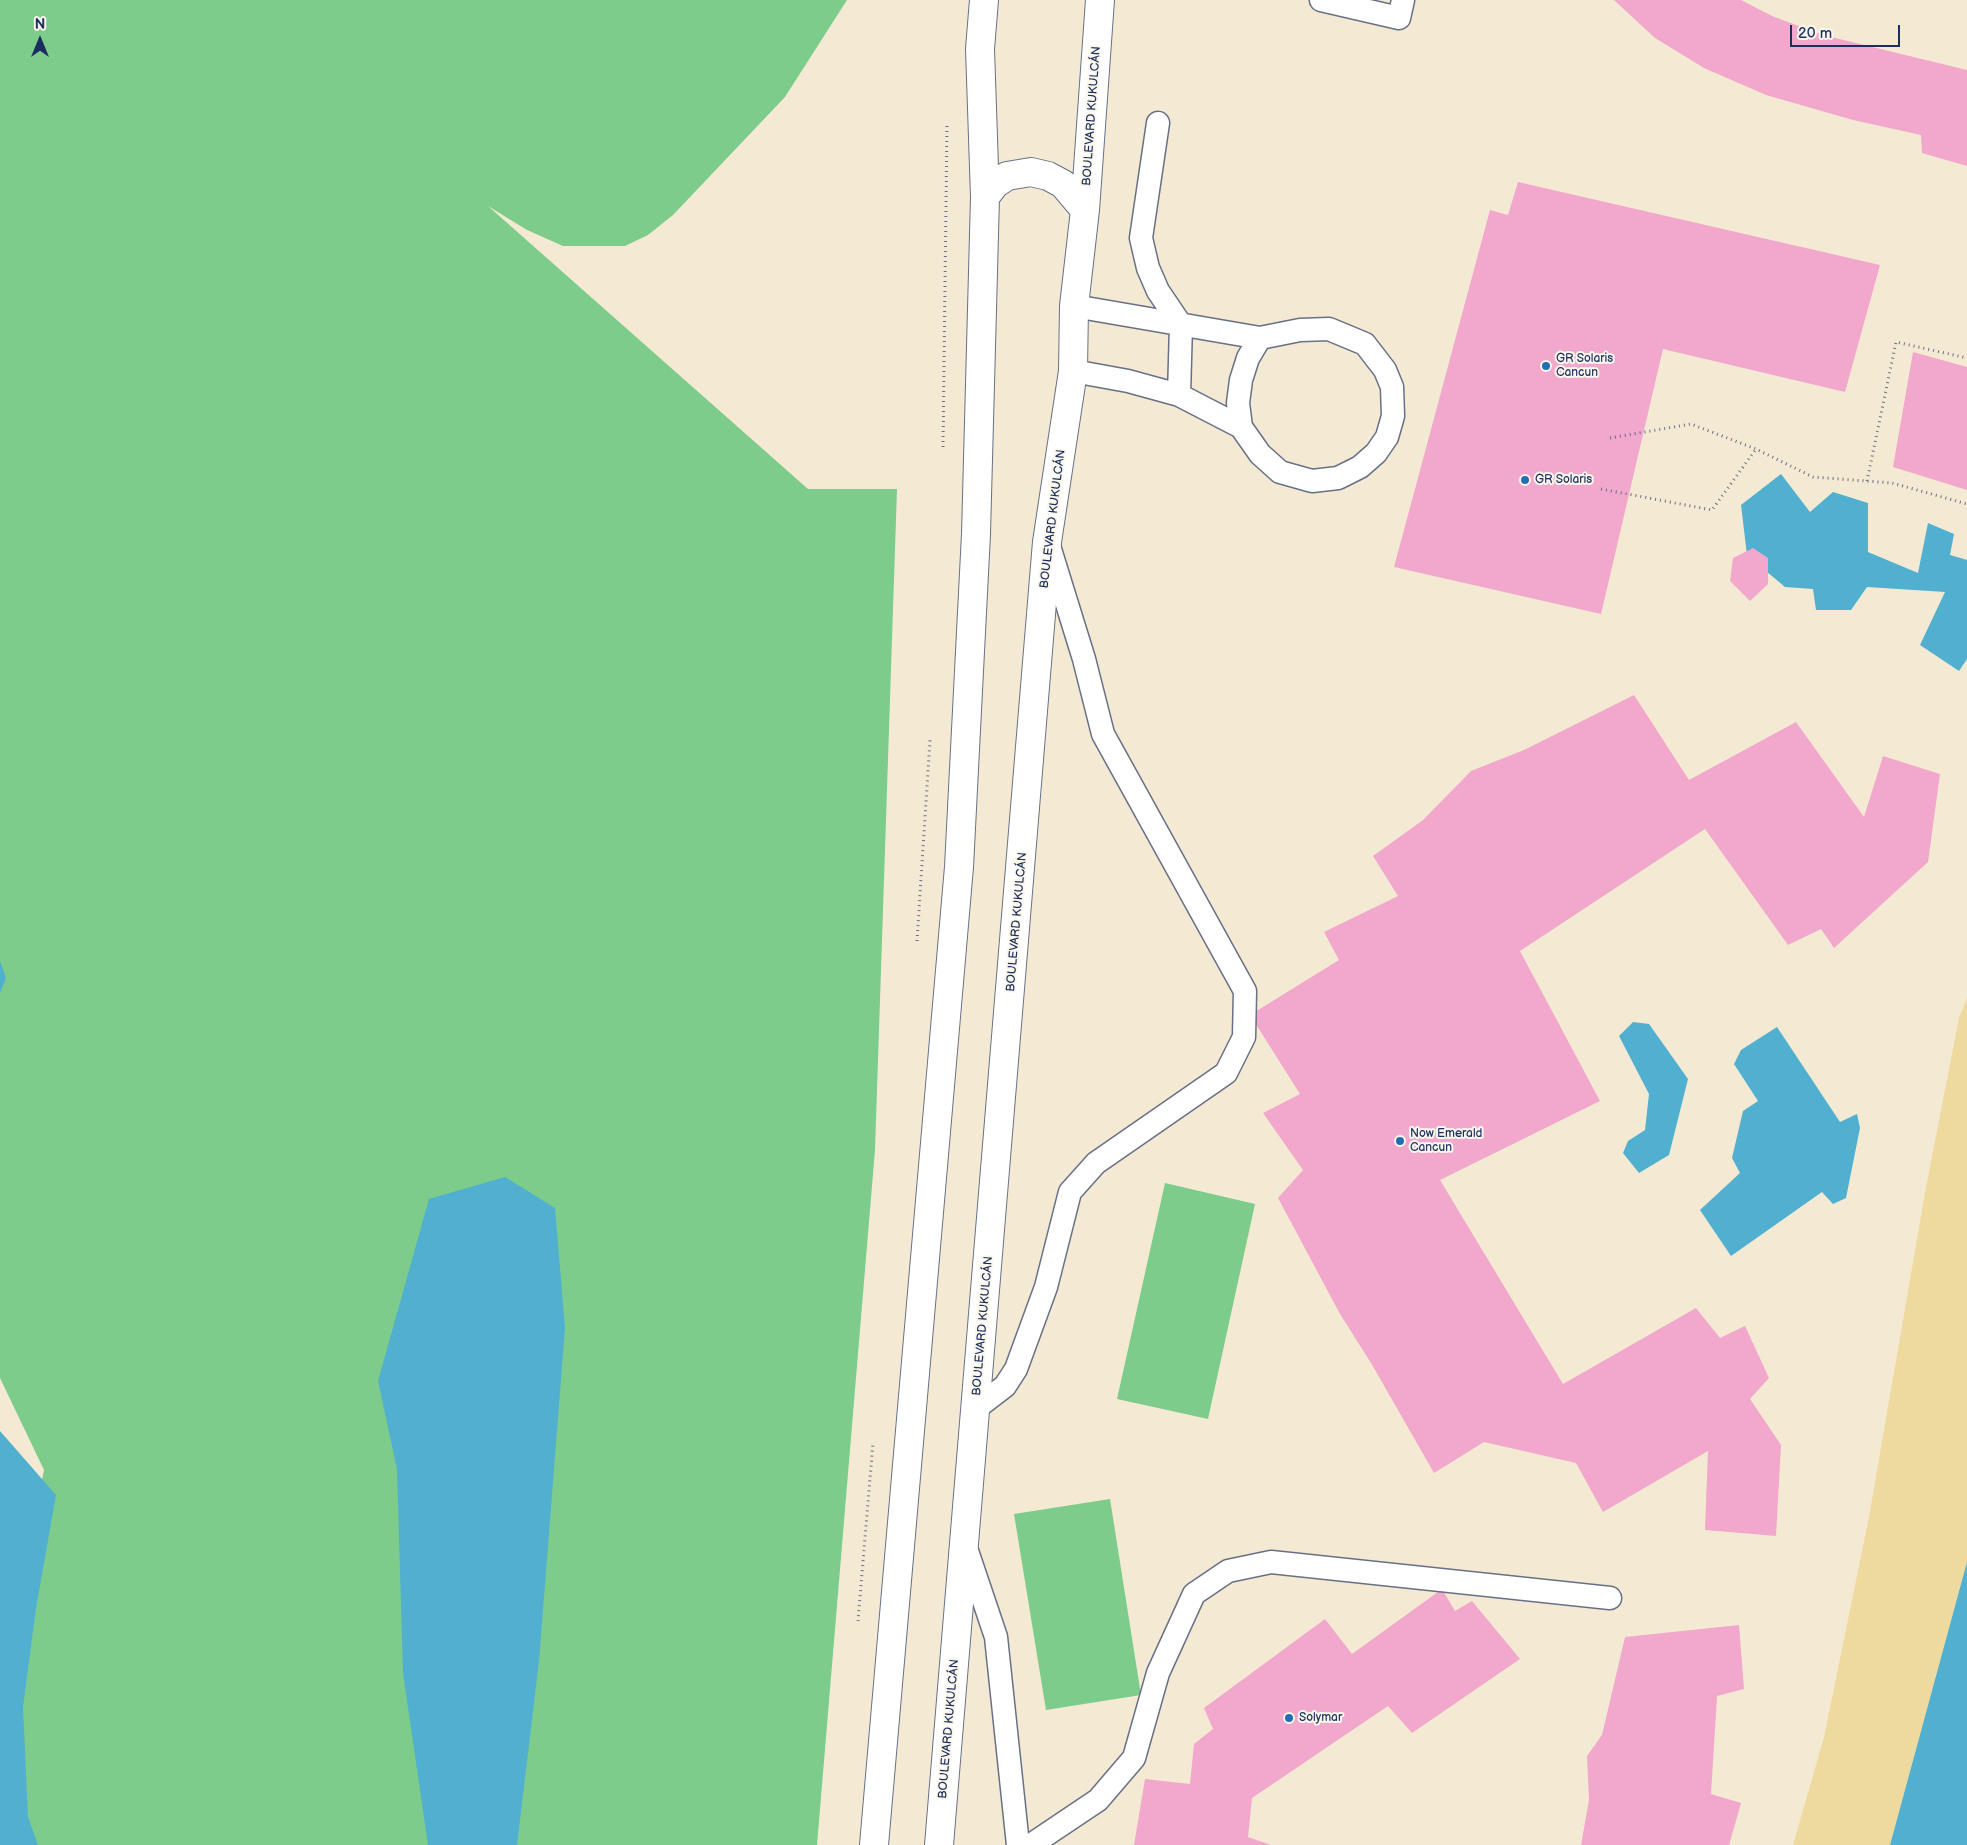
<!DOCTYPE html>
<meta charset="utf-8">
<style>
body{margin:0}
#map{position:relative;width:1967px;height:1845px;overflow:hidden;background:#f4ead3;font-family:"Balsamiq Sans",sans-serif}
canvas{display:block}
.north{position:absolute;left:15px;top:15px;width:50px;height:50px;-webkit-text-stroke:4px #fbf7ec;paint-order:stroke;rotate:0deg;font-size:14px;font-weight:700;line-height:20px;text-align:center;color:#1b2f5e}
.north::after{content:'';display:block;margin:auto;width:18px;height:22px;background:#1b2f5e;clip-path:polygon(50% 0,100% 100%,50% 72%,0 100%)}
.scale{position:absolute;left:1790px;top:25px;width:110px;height:22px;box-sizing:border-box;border:2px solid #1b2f5e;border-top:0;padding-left:6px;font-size:15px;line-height:18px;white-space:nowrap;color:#1b2f5e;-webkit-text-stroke:4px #fbf7ec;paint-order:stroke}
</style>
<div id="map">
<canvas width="1967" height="1845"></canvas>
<div class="north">N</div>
<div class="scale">20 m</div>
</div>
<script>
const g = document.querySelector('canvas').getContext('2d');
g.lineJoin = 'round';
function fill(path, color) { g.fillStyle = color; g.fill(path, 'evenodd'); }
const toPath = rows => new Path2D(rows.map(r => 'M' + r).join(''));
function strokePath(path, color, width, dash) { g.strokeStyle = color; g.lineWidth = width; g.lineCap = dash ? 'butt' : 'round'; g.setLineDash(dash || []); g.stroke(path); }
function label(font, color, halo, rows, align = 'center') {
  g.font = font + ' "Balsamiq Sans",sans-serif'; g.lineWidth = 4; g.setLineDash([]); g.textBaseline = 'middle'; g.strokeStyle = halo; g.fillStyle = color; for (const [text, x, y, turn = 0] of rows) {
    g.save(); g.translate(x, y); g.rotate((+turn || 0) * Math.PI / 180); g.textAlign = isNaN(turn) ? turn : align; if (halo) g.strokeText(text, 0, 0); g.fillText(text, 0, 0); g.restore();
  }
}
fill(toPath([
 [0,0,847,0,785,97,673,215,648,235,625,246,563,246,527,230,488,206,808,489,897,489,875,1150,817,1845,0,1845,0,1687,44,1470,0,1378],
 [1165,1183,1255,1204,1208,1419,1117,1399],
 [1110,1499,1141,1695,1046,1710,1014,1514]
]), '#7dcc8b');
fill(toPath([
 [1967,998,1967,1562,1890,1845,1793,1845,1824,1737,1869,1517,1926,1187,1959,1018]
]), '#eeda9e');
fill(toPath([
 [1781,474,1810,512,1833,492,1868,503,1868,552,1918,573,1928,523,1954,534,1950,555,1967,560,1967,659,1959,671,1920,645,1945,592,1867,587,1851,610,1816,610,1813,589,1785,587,1747,555,1741,505],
 [0,961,6,978,0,993],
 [1633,1022,1649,1024,1688,1079,1669,1155,1639,1173,1623,1153,1628,1141,1645,1130,1649,1094,1619,1036],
 [1777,1027,1840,1122,1857,1114,1860,1128,1846,1198,1833,1204,1822,1192,1731,1256,1700,1210,1740,1173,1732,1158,1743,1111,1758,1101,1734,1064,1741,1050],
 [505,1177,555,1208,565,1328,539,1661,517,1845,428,1845,403,1673,397,1469,378,1381,429,1199],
 [0,1431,56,1495,36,1608,23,1707,28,1817,38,1845,0,1845],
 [1967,1562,1967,1845,1890,1845]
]), '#51afcf');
fill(toPath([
 [1614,0,1741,0,1772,16,1823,35,1967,70,1967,166,1922,153,1921,135,1853,120,1766,95,1704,68,1655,38],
 [1518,182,1880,265,1845,392,1663,349,1601,614,1394,567,1490,210,1508,215],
 [1913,352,1967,367,1967,490,1893,467],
 [1753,548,1768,558,1768,584,1750,601,1730,581,1733,558],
 [1634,695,1689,780,1796,722,1864,817,1883,756,1940,774,1928,862,1834,948,1821,929,1788,945,1705,829,1520,951,1600,1101,1440,1180,1563,1384,1696,1308,1720,1338,1745,1326,1769,1378,1750,1399,1781,1445,1776,1536,1705,1530,1708,1451,1603,1512,1576,1463,1484,1442,1434,1473,1371,1363,1340,1314,1278,1198,1303,1170,1263,1113,1300,1094,1250,1015,1339,960,1324,932,1398,896,1373,856,1423,820,1471,771,1524,750],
 [1442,1589,1455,1611,1472,1601,1520,1659,1412,1733,1388,1706,1252,1798,1248,1837,1271,1845,1134,1845,1145,1779,1190,1784,1194,1744,1213,1729,1204,1708,1325,1619,1352,1654],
 [1739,1625,1744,1689,1717,1696,1711,1794,1741,1803,1729,1845,1581,1845,1589,1800,1587,1756,1602,1735,1625,1637]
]), '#f2a7cc');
const lane = toPath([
 [1321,0,1399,18,1403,0],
 [1158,123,1141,238,1148,268,1158,291,1181,325,1179,395],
 [1073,371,1128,381,1179,395,1241,427,1260,454,1280,472,1312,481,1338,478,1360,467,1376,453,1387,437,1393,416,1392,387,1385,370,1365,344,1329,329,1300,330,1260,338,1074,306],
 [1241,427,1238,403,1241,380,1248,358,1260,338],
 [975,1409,1005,1386,1016,1369,1046,1287,1070,1192,1096,1163,1226,1073,1244,1037,1245,991,1103,734,1084,659,1049,546],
 [965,1545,996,1637,1018,1845],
 [1031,1845,1098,1800,1134,1758,1158,1673,1194,1594,1228,1571,1271,1562,1610,1598]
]);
const primary = toPath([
 [985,197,995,184,1007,176,1031,172,1048,176,1063,184,1085,210],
 [874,1845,959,867,976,534,985,197,980,49,984,0],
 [939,1845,1047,542,1073,371,1074,306,1085,210,1100,0]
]);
strokePath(lane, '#677087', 25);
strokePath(primary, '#677087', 30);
strokePath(toPath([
 [1610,438,1691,424,1756,449,1813,477,1892,483,1967,504],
 [943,447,947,123],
 [1867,481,1896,342,1967,358],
 [1601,489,1712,510,1756,449],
 [917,941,930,740],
 [858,1621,873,1443]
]), '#677087', 3, [1, 4]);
strokePath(lane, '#fff', 22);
strokePath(primary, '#fff', 28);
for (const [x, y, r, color] of [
 [1546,366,5,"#1f6fb2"],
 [1525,480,5,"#1f6fb2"],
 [1400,1141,5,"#1f6fb2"],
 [1289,1718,5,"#1f6fb2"]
]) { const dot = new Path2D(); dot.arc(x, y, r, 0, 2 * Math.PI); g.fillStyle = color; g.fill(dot); strokePath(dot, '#fbf7ec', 2); }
label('12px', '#1b2f5e', '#fbf7ec', [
 ["BOULEVARD KUKULCÁN",1092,116,-86],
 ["BOULEVARD KUKULCÁN",1053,519,-83],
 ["BOULEVARD KUKULCÁN",1017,922,-85],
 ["BOULEVARD KUKULCÁN",983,1326,-85],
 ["BOULEVARD KUKULCÁN",949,1729,-85]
]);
label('12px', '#1b2f5e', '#fbf7ec', [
 ["GR Solaris",1556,359],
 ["Cancun",1556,373],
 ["GR Solaris",1535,480],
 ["Now Emerald",1410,1134],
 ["Cancun",1410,1148],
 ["Solymar",1299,1718]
], 'left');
</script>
